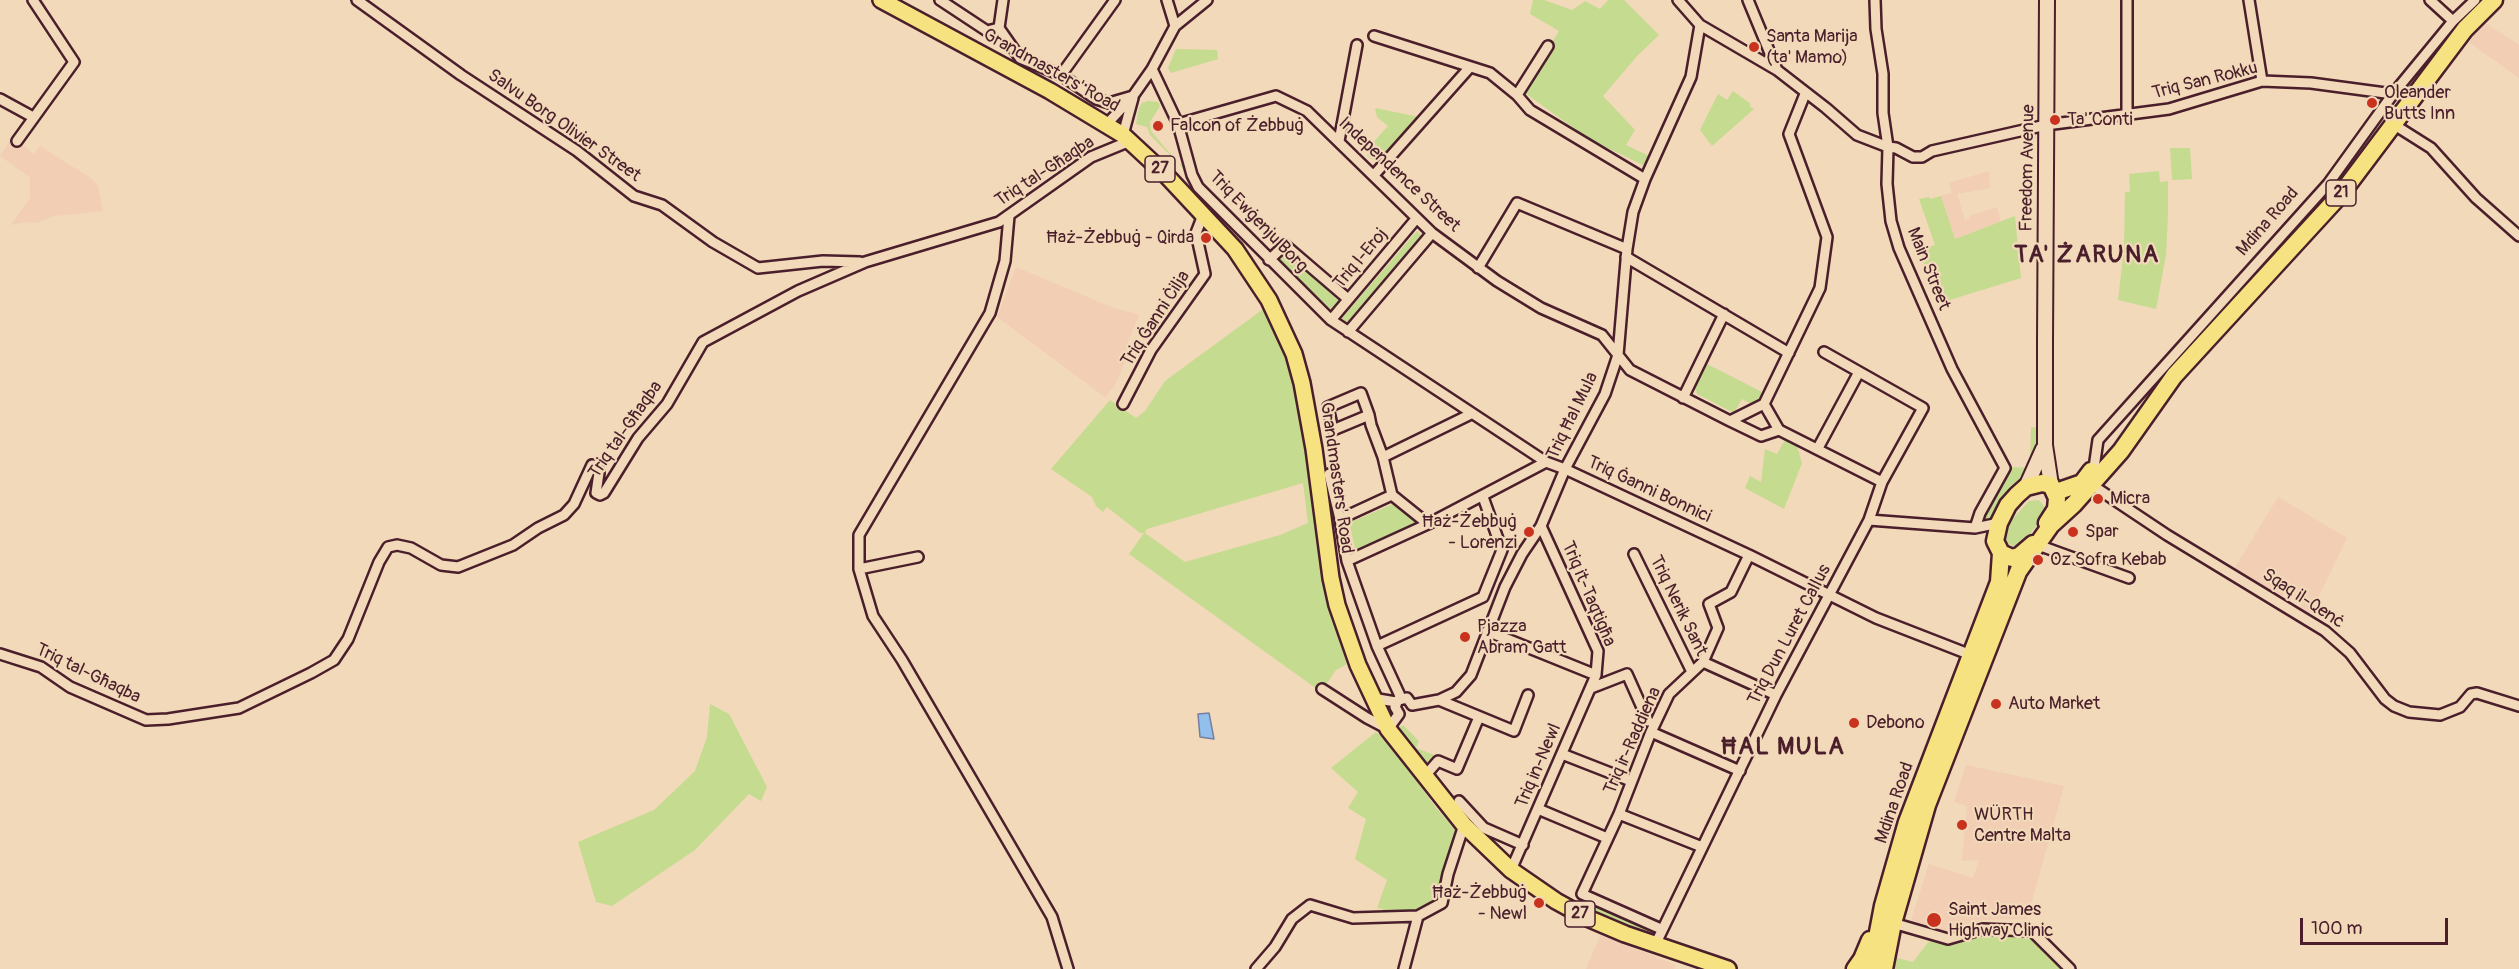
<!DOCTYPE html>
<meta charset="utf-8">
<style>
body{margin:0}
#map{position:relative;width:2519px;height:969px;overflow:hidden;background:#f1d9b9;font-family:Pangolin,sans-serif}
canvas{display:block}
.scale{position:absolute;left:2300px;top:918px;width:148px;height:27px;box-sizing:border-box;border:3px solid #4a1f2b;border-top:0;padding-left:8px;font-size:18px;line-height:21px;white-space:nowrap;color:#4a1f2b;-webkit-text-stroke:4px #f1d9b9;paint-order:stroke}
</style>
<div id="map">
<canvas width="2519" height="969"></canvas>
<div class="scale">100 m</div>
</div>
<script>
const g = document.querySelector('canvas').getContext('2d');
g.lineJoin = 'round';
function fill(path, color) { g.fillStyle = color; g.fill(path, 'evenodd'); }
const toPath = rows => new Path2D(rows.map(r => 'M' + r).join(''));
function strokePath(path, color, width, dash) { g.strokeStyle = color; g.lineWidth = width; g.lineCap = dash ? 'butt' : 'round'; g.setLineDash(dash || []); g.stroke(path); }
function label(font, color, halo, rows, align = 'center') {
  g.font = font + ' Pangolin,sans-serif'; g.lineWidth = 4.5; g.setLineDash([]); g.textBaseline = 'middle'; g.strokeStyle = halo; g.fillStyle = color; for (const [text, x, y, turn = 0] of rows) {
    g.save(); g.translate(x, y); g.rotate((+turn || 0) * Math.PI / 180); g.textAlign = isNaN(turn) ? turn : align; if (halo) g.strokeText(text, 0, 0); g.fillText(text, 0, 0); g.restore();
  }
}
fill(toPath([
 [2485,23,2519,45,2519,78,2469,42],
 [10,140,16,143,19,142,34,155,40,146,92,179,98,186,103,211,54,216,36,223,24,222,11,225,30,198,30,177,0,156],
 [1989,171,1990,188,1957,194,1965,220,1970,219,1969,216,1997,207,2001,221,1955,239,1941,196,1952,193,1949,183],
 [1016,267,1111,307,1139,315,1126,346,1125,362,1115,385,1105,397,997,317],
 [2278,497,2347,538,2309,616,2300,610,2302,602,2287,592,2280,597,2234,569],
 [1966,765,2064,786,2027,919,1982,920,1945,931,1911,920,1929,864,1973,878,1979,860,1962,861,1967,806,1954,802],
 [1601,934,1675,965,1674,969,1586,969]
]), '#f1ceb4');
fill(toPath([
 [1533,0,1544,0,1572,10,1585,1,1600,9,1608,0,1624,0,1659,35,1638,55,1603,96,1635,130,1626,145,1651,157,1645,166,1589,139,1522,91,1559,31,1530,14],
 [1176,49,1217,50,1218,59,1171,73,1168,68],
 [1733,91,1751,104,1749,106,1754,109,1712,146,1700,130,1718,94,1727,100],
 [1148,101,1158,102,1160,106,1150,122,1151,131,1178,163,1184,166,1184,169,1150,135,1147,127,1136,124,1139,108,1142,103],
 [1375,108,1419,117,1379,160,1371,159,1367,155,1372,149,1370,146,1388,126,1377,117],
 [2170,148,2190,148,2192,179,2172,180],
 [2159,171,2160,182,2168,181,2168,214,2166,255,2156,309,2118,300,2124,249,2125,192,2130,192,2129,174],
 [1941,196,1955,239,2015,216,2021,278,1940,303,1918,249,1935,245,1919,199,1929,197,1930,199],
 [1417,231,1422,236,1348,323,1342,318],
 [1288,250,1343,300,1333,311,1278,261],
 [1266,307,1278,333,1292,374,1304,426,1315,522,1329,610,1347,664,1336,670,1321,692,1129,554,1144,533,1140,533,1107,507,1103,512,1096,506,1092,497,1051,469,1110,400,1136,418,1145,411,1165,381],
 [1303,483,1308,523,1280,535,1185,562,1145,533,1147,529],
 [1707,364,1764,393,1760,402,1753,405,1742,399,1734,413,1697,394,1695,388],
 [2031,427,2039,428,2035,469,2004,500,1991,520,1986,522,1983,520,1984,514,2011,467,2030,468],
 [1786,438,1796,443,1802,463,1784,509,1745,488,1750,476,1761,482,1765,449,1777,454],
 [2039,500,2044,506,2043,517,2024,542,2013,546,2008,543,2004,537,2006,526,2029,501],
 [1395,503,1417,523,1356,551,1349,523],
 [710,704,729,714,767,787,761,801,749,794,695,850,612,906,596,902,578,842,654,810,695,771,707,737],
 [1403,725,1419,741,1416,748,1437,756,1426,765,1421,764,1399,728],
 [1376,732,1390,745,1437,809,1456,831,1454,853,1441,895,1437,902,1416,912,1382,915,1383,909,1377,908,1387,880,1355,859,1366,819,1348,808,1358,792,1331,768],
 [1584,900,1647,930,1650,930,1652,935,1648,936,1581,907],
 [1993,934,2037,940,2064,969,1891,969,1893,957,1913,962,1930,940,1948,945,1958,944,1968,938]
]), '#c5db90');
const water = toPath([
 [1209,713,1214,739,1200,737,1198,714,1209,713]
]);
fill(water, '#93bfec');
strokePath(water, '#767f9f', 1.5);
const street = toPath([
 [357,0,461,75,577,151,634,196,662,205,713,242,758,268,823,261,860,262],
 [940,0,987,31,999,28],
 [1167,0,1175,26],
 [1678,0,1700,25,1777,70,1826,108,1857,135,1888,147,1896,148,1913,157,1922,157,1932,151,2046,125,2169,109,2262,81,2311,83,2393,94],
 [1748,0,1777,70],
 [1875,0,1876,29,1883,74,1883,113,1888,147,1887,184,1891,221,1899,248,1952,369,2005,468,1980,513,1975,528],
 [2127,0,2127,116],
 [2249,0,2262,81],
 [2430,0,2453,21],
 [999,28,1020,58,1061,75,1096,99,1109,103,1133,96],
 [999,28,1003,0],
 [1374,36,1490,73,1517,95,1530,110,1645,179],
 [1152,69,1178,124,1192,175,1198,187,1331,320,1546,462,1565,469,1749,555,1876,618,1971,655],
 [1061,75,1115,0],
 [1517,95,1548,46],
 [0,99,33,117],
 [1107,124,1133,96,1152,69,1175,26,1207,0],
 [1178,124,1276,96,1307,111,1432,233,1497,281,1541,308,1602,335,1630,370,1730,421,1764,404,1779,430,1882,482],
 [2393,124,2431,148,2476,198,2519,236],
 [1123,135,1133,98],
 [17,141,74,62,33,0],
 [1339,141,1357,45],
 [1374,175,1470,67],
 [1009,216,1005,261,990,313,859,535,859,569,873,616,902,660,1052,917,1068,969],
 [1626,257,1789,353],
 [1269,260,1285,245,1348,299],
 [1478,268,1517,203,1627,249],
 [1331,320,1416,219],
 [1348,332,1432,233],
 [1683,398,1724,314],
 [1123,404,1151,350,1205,274,1196,233,1203,215],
 [1764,404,1820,288,1827,237,1789,134,1805,94],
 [1369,415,1333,430,1328,407,1361,393,1369,415,1371,425,1383,457,1392,495,1428,524],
 [1730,421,1761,436,1779,430],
 [1818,448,1859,372],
 [1383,457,1471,414],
 [2094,468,2098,440,2328,184,2393,94,2453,21,2475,0],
 [1329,474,1340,519,1347,561,1377,646,1401,698],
 [2092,485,2167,535,2325,631,2350,653,2385,699,2394,706,2409,712,2440,715,2460,707,2471,694,2477,693,2519,706],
 [1340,519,1392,495],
 [1869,520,1975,528,1999,523],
 [2038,545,2129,578],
 [1634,554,1692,672],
 [1347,561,1428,524,1546,462],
 [859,569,918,557],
 [1487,631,1596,675],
 [1377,646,1483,597,1502,550,1483,497],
 [0,654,41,667,70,687,146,720,168,719,239,708,311,673,334,660,348,639,379,562,388,547,397,545,411,548,441,565,458,567,513,545,538,528,564,515,574,504,592,465,597,466,599,473,596,493,600,495,604,493,638,438,667,404,703,342,798,291,865,262,999,222,1091,157,1130,141],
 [1703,662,1776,695],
 [1591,688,1627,674,1648,721],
 [1322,689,1367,718,1388,729,1399,714],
 [1372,698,1396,702],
 [1439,700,1514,731,1528,695],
 [1412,705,1439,700,1456,692,1471,675,1505,587,1522,554,1541,526,1565,469,1605,394,1618,355,1627,249,1633,212,1645,179,1691,77,1700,25],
 [1399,714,1395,707,1398,700,1407,698,1412,705],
 [1651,732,1740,771],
 [1562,754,1631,781],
 [1424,777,1438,761,1457,769,1479,717],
 [1459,801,1484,828,1523,845],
 [1538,809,1607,838],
 [1619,814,1702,847],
 [1511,870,1596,675,1598,651,1541,526],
 [1893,923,1948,939,1983,929,2032,931,2070,969],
 [1661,929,1582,894,1619,814,1651,732,1669,694,1703,662,1718,628,1709,604,1731,592,1749,555],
 [1656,943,1776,695,1869,520,1882,482,1923,408,1824,352],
 [1256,969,1275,947,1292,919,1310,905,1353,918,1418,916,1442,903,1448,874,1464,825],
 [1404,969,1418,916]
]);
const secondary = toPath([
 [2047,0,2045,340,2045,445,2051,485],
 [2026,487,2043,449]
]);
const primary = toPath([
 [881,0,1050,91,1123,135,1165,174,1235,249,1269,300,1294,354,1302,383,1314,449,1331,578,1337,605,1358,665,1388,729,1464,825,1511,870,1556,901,1585,917,1625,934,1728,969]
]);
const highway = toPath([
 [2056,492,2082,483,2091,471],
 [2001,553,2012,558,2019,556,2033,544],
 [2018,572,2051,525,2074,504,2121,451,2174,376,2341,194,2465,29,2494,0],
 [1855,969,1862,959,1870,940],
 [1871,969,1883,906,1907,822,1999,582,2001,553,1995,541,1999,523,2008,505,2017,495,2026,487,2042,483,2051,485,2057,498,2056,509,2047,523],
 [1884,969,1893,923,1927,805,2022,562]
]);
strokePath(street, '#4a1f2b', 14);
strokePath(secondary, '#4a1f2b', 18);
strokePath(primary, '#4a1f2b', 20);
strokePath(highway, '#4a1f2b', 21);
strokePath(street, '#f1d9b9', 9);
strokePath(secondary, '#f1d9b9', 14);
strokePath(primary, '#f7e281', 15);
strokePath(highway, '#f7e281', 16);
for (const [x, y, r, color] of [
 [1754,47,6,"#c8321e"],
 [2372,103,6,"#c8321e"],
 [2055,120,6,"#c8321e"],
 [1158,126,6,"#c8321e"],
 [1206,238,6,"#c8321e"],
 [2098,499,6,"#c8321e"],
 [1529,532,6,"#c8321e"],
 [2073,532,6,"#c8321e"],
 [2038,560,6,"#c8321e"],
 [1465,637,6,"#c8321e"],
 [1996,704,6,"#c8321e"],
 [1854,723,6,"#c8321e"],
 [1962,825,6,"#c8321e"],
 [1539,903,6,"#c8321e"],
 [1934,920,8,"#c8321e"]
]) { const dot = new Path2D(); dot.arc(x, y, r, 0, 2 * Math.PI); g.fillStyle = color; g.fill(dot); strokePath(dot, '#f1d9b9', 2); }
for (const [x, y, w] of [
 [1160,169,30],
 [2341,193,30],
 [1580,914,30]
]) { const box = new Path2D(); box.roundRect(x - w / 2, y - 13, w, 26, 4.5); g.fillStyle = '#f1d9b9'; g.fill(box); strokePath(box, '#4a1f2b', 1.5); }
label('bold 16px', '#4a1f2b', null, [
 ["27",1160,169],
 ["21",2341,193],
 ["27",1580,914]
]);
label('18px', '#4a1f2b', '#f1d9b9', [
 ["Santa Marija",1766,37],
 ["(ta' Mamo)",1766,58],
 ["Oleander",2384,93],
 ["Butts Inn",2384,114],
 ["Ta' Conti",2067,120],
 ["Falcon of Żebbuġ",1170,126],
 ["Ħaż-Żebbuġ - Qirda",1194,238,"right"],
 ["Micra",2110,499],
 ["Ħaż-Żebbuġ",1517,522,"right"],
 ["- Lorenzi",1517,543,"right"],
 ["Spar",2085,532],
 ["Oz Sofra Kebab",2050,560],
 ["Pjazza",1477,627],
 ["Abram Gatt",1477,648],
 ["Auto Market",2008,704],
 ["Debono",1866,723],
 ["WÜRTH",1974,815],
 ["Centre Malta",1974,836],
 ["Ħaż-Żebbuġ",1527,893,"right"],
 ["- Newl",1527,914,"right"],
 ["Saint James",1948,910],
 ["Highway Clinic",1948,931]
], 'left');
label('18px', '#4a1f2b', '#f1d9b9', [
 ["Grandmasters' Road",1051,71,29],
 ["Triq San Rokku",2205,81,-14],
 ["Salvu Borg Olivier Street",564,126,35],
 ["Freedom Avenue",2028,168,-89],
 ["Triq tal-Għaqba",1045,172,-33],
 ["Independence Street",1399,175,43],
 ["Triq Ewġenju Borg",1258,222,46],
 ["Mdina Road",2268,222,-49],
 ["Triq l-Eroj",1361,259,-50],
 ["Main Street",1928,269,68],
 ["Triq Ġanni Ċilja",1156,319,-57],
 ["Triq Ħal Mula",1573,416,-64],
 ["Triq tal-Għaqba",626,430,-55],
 ["Grandmasters' Road",1336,478,82],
 ["Triq Ġanni Bonnici",1649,490,25],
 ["Triq it-Taqtigħa",1588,594,67],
 ["Sqaq il-Qenċ",2303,599,33],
 ["Triq Nerik Sant",1678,606,64],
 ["Triq Dun Luret Callus",1790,635,-62],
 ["Triq tal-Għaqba",88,674,26],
 ["Triq ir-Raddiena",1633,741,-66],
 ["Triq in-Newl",1539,766,-67],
 ["Mdina Road",1895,803,-71]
]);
g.letterSpacing = '1.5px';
label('bold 24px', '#4a1f2b', '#f1d9b9', [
 ["TA' ŻARUNA",2087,256],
 ["ĦAL MULA",1783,748]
]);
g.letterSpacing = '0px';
</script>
